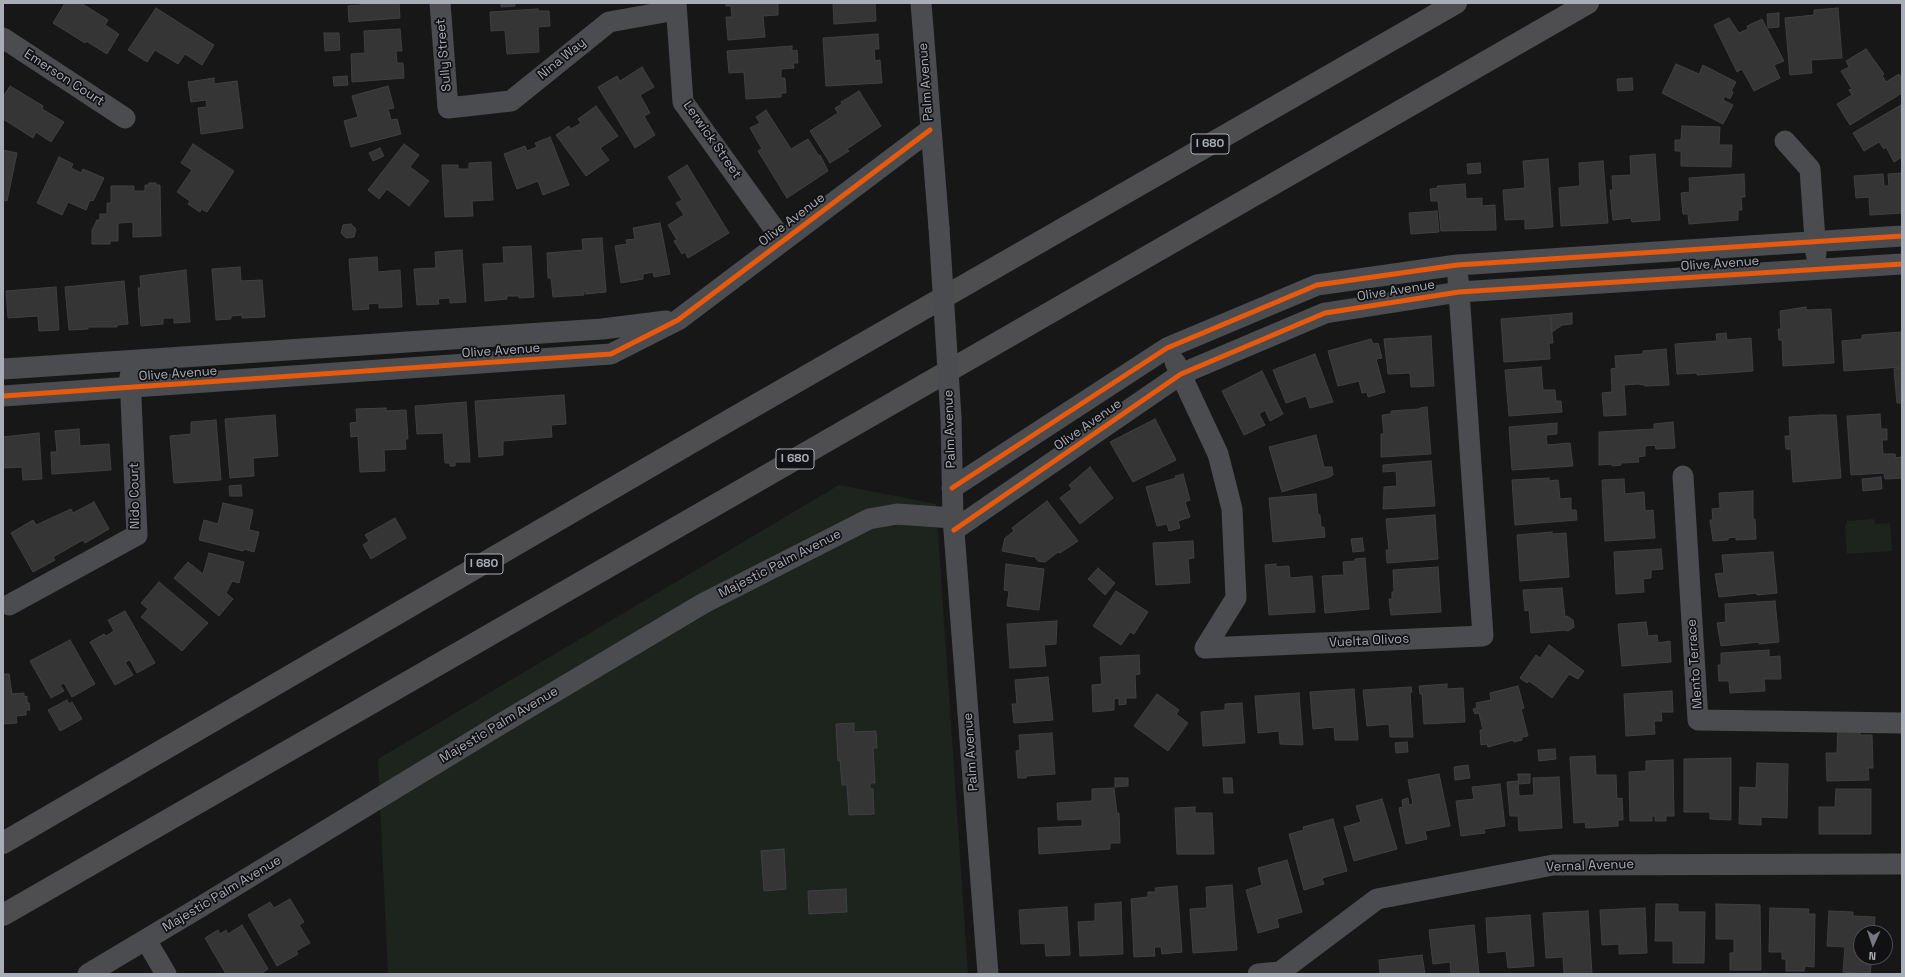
<!DOCTYPE html>
<style>
body{margin:0}
#map{position:relative;width:1905px;height:977px;overflow:hidden;background:#171717;font-family:"Space Grotesk",sans-serif}
canvas{display:block}
.frame{position:absolute;inset:0;border:4px solid #a8adb8;pointer-events:none}
.north{position:absolute;left:1853px;top:925px;width:40px;height:40px;box-sizing:border-box;background:#111113;border:1px solid #4d4f55;border-radius:50%;rotate:183deg;font-size:11px;font-weight:700;line-height:16px;text-align:center;color:#a8adb8}
.north::after{content:'';display:block;margin:auto;width:14px;height:18px;background:#757880;clip-path:polygon(50% 0,100% 100%,50% 72%,0 100%)}
</style>
<div id="map">
<canvas width="1905" height="977"></canvas>
<div class="frame"></div>
<div class="north">N</div>
</div>
<script>
const g = document.querySelector('canvas').getContext('2d');
g.lineJoin = 'round';
function fill(path, color) { g.fillStyle = color; g.fill(path, 'evenodd'); }
const toPath = rows => new Path2D(rows.map(r => 'M' + r).join(''));
function strokePath(path, color, width, dash) { g.strokeStyle = color; g.lineWidth = width; g.lineCap = dash ? 'butt' : 'round'; g.setLineDash(dash || []); g.stroke(path); }
function label(font, color, halo, rows, align = 'center') {
  g.font = font + ' "Space Grotesk",sans-serif'; g.lineWidth = 3.5; g.setLineDash([]); g.textBaseline = 'middle'; g.strokeStyle = halo; g.fillStyle = color; for (const [text, x, y, turn = 0] of rows) {
    g.save(); g.translate(x, y); g.rotate((+turn || 0) * Math.PI / 180); g.textAlign = isNaN(turn) ? turn : align; if (halo) g.strokeText(text, 0, 0); g.fillText(text, 0, 0); g.restore();
  }
}
fill(toPath([
 [839,485,936,504,968,974,388,974,378,759],
 [1874,519,1875,524,1890,523,1892,551,1847,554,1845,525,1847,524,1847,521]
]), '#1d241e');
const building = toPath([
 [65,3,81,3,108,20,105,25,119,34,107,54,86,41,85,43,53,23,65,3],
 [361,3,399,3,400,18,349,22,348,6,361,5,361,3],
 [501,3,515,3,515,6,501,7,501,3],
 [726,3,778,3,778,15,763,16,765,37,728,40,726,17,732,17,731,6,726,6,726,3],
 [833,3,875,3,876,21,834,24,833,3],
 [156,8,214,45,202,65,185,54,178,64,155,50,147,62,128,50,156,8],
 [1838,8,1842,58,1811,60,1812,73,1790,75,1785,18,1814,15,1814,10,1838,8],
 [538,9,538,11,549,11,550,26,538,27,539,52,507,54,505,30,491,31,490,12,538,9],
 [1779,13,1779,27,1768,28,1767,14,1779,13],
 [1729,18,1739,33,1748,29,1747,26,1762,19,1784,61,1774,65,1780,78,1754,91,1742,69,1737,72,1714,25,1729,18],
 [400,29,402,51,396,51,397,63,403,63,404,78,352,82,351,54,365,53,364,31,400,29],
 [324,33,339,33,340,50,325,51,324,33],
 [878,34,879,49,874,49,875,61,880,60,882,83,826,86,823,38,878,34],
 [792,46,792,51,797,50,798,63,793,63,794,68,781,69,781,78,785,78,786,93,781,93,781,97,746,99,744,72,729,73,727,51,792,46],
 [1866,49,1884,74,1882,75,1886,82,1899,74,1902,79,1902,93,1850,125,1837,104,1852,95,1849,90,1852,89,1841,71,1849,67,1846,61,1866,49],
 [1676,64,1699,74,1703,65,1736,82,1731,91,1733,92,1730,99,1725,96,1723,100,1733,105,1723,124,1662,93,1676,64],
 [642,67,654,87,640,95,650,113,644,116,655,135,635,148,598,87,617,76,620,81,642,67],
 [347,76,348,85,334,86,333,77,347,76],
 [214,78,214,84,237,81,243,128,201,134,198,108,207,107,206,100,191,102,188,82,214,78],
 [1632,78,1633,90,1618,91,1617,79,1632,78],
 [10,86,43,106,42,109,64,122,51,142,36,132,33,138,3,119,3,97,10,86],
 [388,86,394,108,388,109,391,120,397,119,401,134,351,147,344,121,358,117,352,96,388,86],
 [859,91,881,126,847,149,849,151,830,163,810,131,838,113,835,108,842,104,841,102,859,91],
 [1901,105,1902,157,1894,162,1886,147,1884,149,1879,142,1864,151,1853,133,1901,105],
 [596,106,618,136,600,148,609,160,586,176,556,135,569,126,571,129,581,123,578,119,596,106],
 [766,110,791,149,808,139,819,156,820,155,828,171,787,198,758,151,762,149,750,128,760,123,756,117,766,110],
 [1682,126,1720,127,1719,145,1732,145,1731,167,1681,166,1681,151,1675,151,1675,140,1681,140,1682,126],
 [550,137,569,185,543,195,538,181,517,189,504,154,525,146,527,151,537,147,535,143,550,137],
 [193,144,234,171,207,212,201,209,200,212,188,204,190,201,177,192,192,170,181,163,193,144],
 [404,144,419,155,410,167,429,181,409,206,387,189,379,199,368,190,404,144],
 [380,148,384,156,373,161,369,153,380,148],
 [3,150,17,153,7,201,3,200,3,150],
 [1655,154,1660,220,1632,222,1631,218,1613,220,1610,190,1613,190,1612,176,1631,175,1630,156,1655,154],
 [59,157,73,164,71,168,81,173,83,169,104,178,93,201,90,200,86,210,68,202,62,215,37,203,59,157],
 [1548,159,1553,227,1525,229,1525,219,1505,220,1503,190,1525,188,1523,161,1548,159],
 [1603,161,1608,223,1561,226,1559,188,1580,186,1579,163,1603,161],
 [491,162,493,200,472,201,473,216,445,217,442,165,458,165,458,169,469,169,469,163,491,162],
 [1480,163,1481,173,1468,174,1467,164,1480,163],
 [687,165,729,233,688,258,685,252,682,254,674,241,677,240,668,225,684,215,676,203,682,200,668,177,687,165],
 [1902,173,1902,213,1870,215,1869,197,1856,198,1854,176,1883,174,1884,186,1889,186,1888,174,1902,173],
 [1744,174,1745,197,1741,197,1742,210,1738,210,1738,220,1689,224,1688,214,1683,214,1681,193,1690,192,1689,178,1744,174],
 [149,183,156,183,156,185,160,185,161,236,133,237,133,222,118,223,118,241,110,241,110,244,92,244,92,230,97,220,100,220,100,214,107,214,107,203,111,203,111,186,134,186,134,191,145,191,145,185,149,185,149,183],
 [1465,184,1466,199,1482,198,1482,206,1495,205,1496,230,1441,231,1438,201,1431,201,1430,189,1438,188,1437,186,1465,184],
 [1437,211,1439,232,1411,234,1409,213,1437,211],
 [660,223,670,274,654,277,653,272,643,274,643,279,621,283,615,246,627,244,626,240,635,239,633,228,660,223],
 [351,224,356,229,354,237,346,238,341,233,343,225,351,224],
 [602,238,606,292,586,294,586,291,584,291,584,295,553,297,551,278,548,278,547,253,583,250,582,239,602,238],
 [531,246,534,297,519,298,519,296,507,296,507,299,485,301,483,264,504,263,503,247,531,246],
 [462,250,466,302,450,303,450,298,438,299,439,304,417,305,414,269,436,268,435,252,462,250],
 [377,257,378,272,400,270,402,307,379,308,379,303,368,304,369,309,353,310,349,259,377,257],
 [240,267,241,281,262,280,265,317,242,318,242,315,231,316,231,319,216,320,212,269,240,267],
 [186,270,190,322,174,323,174,318,163,318,163,324,141,326,138,288,141,288,140,276,186,270],
 [124,281,128,324,117,325,117,327,88,327,88,329,69,330,65,287,124,281],
 [56,287,59,330,39,331,38,316,8,318,6,291,56,287],
 [1806,307,1806,310,1831,309,1834,363,1783,366,1782,340,1779,340,1778,329,1781,329,1780,311,1806,307],
 [1572,313,1572,324,1562,325,1552,332,1551,315,1572,313],
 [1550,315,1553,343,1549,343,1550,359,1504,362,1501,319,1550,315],
 [1902,332,1902,367,1844,371,1842,341,1862,339,1862,335,1902,332],
 [1726,333,1727,340,1751,338,1753,371,1697,375,1697,373,1677,374,1675,344,1717,341,1716,334,1726,333],
 [1431,336,1434,386,1411,387,1410,373,1388,374,1384,339,1431,336],
 [1371,339,1373,344,1378,343,1382,358,1376,359,1385,392,1368,397,1367,392,1362,393,1359,381,1338,386,1328,351,1371,339],
 [1666,349,1669,385,1645,386,1645,385,1638,384,1624,385,1626,415,1604,416,1602,393,1612,392,1611,369,1616,368,1615,356,1643,354,1643,351,1666,349],
 [1315,354,1333,402,1310,408,1306,396,1286,403,1273,370,1315,354],
 [1541,367,1543,390,1555,390,1556,401,1561,401,1562,412,1509,416,1505,370,1541,367],
 [1902,368,1902,403,1897,403,1894,369,1902,368],
 [1262,371,1283,414,1270,421,1265,410,1259,414,1265,425,1244,435,1222,391,1262,371],
 [564,395,566,424,551,425,552,437,503,441,503,455,479,457,475,401,564,395],
 [466,402,470,462,455,462,455,466,450,466,450,463,445,463,443,433,417,434,415,406,466,402],
 [1427,407,1431,454,1381,457,1381,434,1384,434,1382,415,1391,414,1391,411,1420,409,1420,408,1427,407],
 [386,408,386,411,406,410,408,439,405,439,406,449,384,450,385,471,360,472,358,436,351,437,350,423,357,422,356,409,386,408],
 [1880,414,1881,429,1887,429,1887,440,1882,440,1883,454,1895,454,1896,458,1902,457,1902,478,1885,479,1884,473,1851,475,1847,416,1880,414],
 [275,415,278,456,253,458,254,476,230,478,225,419,275,415],
 [1821,415,1836,415,1841,478,1793,482,1791,449,1786,449,1785,436,1790,436,1789,417,1821,415],
 [1155,419,1176,460,1133,482,1110,442,1155,419],
 [216,420,221,480,174,483,170,436,191,434,191,422,216,420],
 [1673,422,1675,448,1656,449,1655,445,1645,446,1645,456,1638,457,1639,462,1621,463,1621,465,1612,466,1612,464,1599,465,1599,432,1654,429,1654,424,1673,422],
 [1557,423,1557,434,1546,435,1547,445,1570,443,1573,466,1512,470,1509,427,1557,423],
 [79,429,80,446,109,444,111,470,52,474,51,452,57,452,55,431,79,429],
 [39,433,42,479,23,480,22,467,3,468,3,482,3,437,39,433],
 [1316,435,1324,467,1332,467,1333,475,1330,477,1282,492,1269,447,1316,435],
 [1431,461,1435,506,1383,509,1384,487,1397,486,1396,471,1383,472,1383,465,1431,461],
 [1090,467,1113,498,1080,524,1060,498,1072,489,1069,485,1090,467],
 [1183,474,1190,500,1185,502,1190,517,1178,521,1180,528,1169,531,1167,524,1157,526,1146,487,1176,478,1175,476,1183,474],
 [1881,477,1882,489,1863,491,1862,479,1881,477],
 [1549,478,1549,481,1558,480,1560,499,1571,498,1571,510,1576,510,1577,520,1515,525,1512,480,1549,478],
 [1624,479,1625,494,1644,492,1645,511,1653,510,1655,538,1605,541,1602,480,1624,479],
 [241,485,242,496,230,496,229,486,241,485],
 [1753,491,1753,519,1755,519,1756,539,1736,540,1736,537,1728,538,1728,540,1713,541,1710,520,1713,520,1712,509,1720,508,1719,493,1753,491],
 [1316,494,1318,515,1320,515,1321,527,1324,527,1325,537,1273,542,1269,498,1316,494],
 [1047,501,1078,541,1060,553,1058,552,1045,562,1038,561,1034,556,1033,557,1002,551,1005,538,1014,531,1012,528,1047,501],
 [94,502,109,529,85,543,83,540,53,557,55,560,33,572,11,533,33,520,36,525,71,509,73,513,94,502],
 [223,503,253,510,249,530,259,532,254,552,244,549,243,551,199,540,204,520,218,524,223,503],
 [1435,515,1438,559,1387,563,1386,550,1389,550,1386,519,1435,515],
 [395,518,406,538,371,559,363,545,369,541,365,535,395,518],
 [1552,532,1552,534,1566,533,1569,577,1520,581,1517,535,1552,532],
 [1362,538,1364,551,1353,552,1351,539,1362,538],
 [1193,541,1194,558,1188,559,1190,583,1156,585,1153,543,1193,541],
 [1661,549,1663,569,1651,570,1651,578,1643,579,1644,592,1616,594,1614,552,1661,549],
 [1773,552,1777,593,1757,595,1757,593,1719,597,1715,574,1724,573,1722,555,1773,552],
 [209,553,244,562,239,583,232,581,226,593,233,599,219,616,174,578,188,562,203,574,209,553],
 [1365,558,1369,609,1325,613,1322,576,1344,575,1343,562,1355,561,1355,559,1365,558],
 [1006,564,1044,569,1039,610,1007,606,1009,591,1004,590,1006,564],
 [1276,564,1276,567,1289,566,1290,578,1312,576,1315,612,1269,615,1265,565,1276,564],
 [1438,567,1441,612,1391,615,1389,599,1392,599,1392,592,1394,592,1393,570,1438,567],
 [1098,568,1115,583,1105,595,1088,579,1098,568],
 [159,582,208,623,182,651,141,617,148,609,141,603,159,582],
 [1562,588,1565,617,1567,616,1573,620,1574,627,1568,631,1565,630,1531,633,1529,610,1525,611,1523,590,1562,588],
 [1116,591,1148,612,1134,634,1130,632,1121,645,1093,626,1116,591],
 [1775,601,1779,642,1759,644,1759,642,1721,646,1717,623,1726,622,1725,604,1775,601],
 [125,611,155,663,137,673,130,660,125,662,133,675,115,685,90,642,104,634,106,636,114,631,108,620,125,611],
 [1057,621,1056,644,1044,645,1046,666,1010,668,1007,624,1057,621],
 [1646,622,1648,636,1657,635,1658,643,1670,641,1671,662,1622,666,1618,624,1646,622],
 [70,640,95,684,72,697,64,683,60,685,64,691,51,698,30,661,70,640],
 [1549,645,1584,671,1578,679,1569,674,1552,698,1529,681,1527,683,1520,678,1536,655,1540,658,1549,645],
 [1769,650,1769,657,1780,656,1781,679,1764,679,1765,691,1730,693,1729,681,1719,681,1718,665,1721,665,1721,653,1769,650],
 [1139,655,1140,674,1135,675,1136,698,1126,698,1126,704,1119,705,1119,698,1114,699,1114,710,1093,712,1092,685,1102,684,1100,657,1139,655],
 [3,674,9,674,12,694,24,693,24,697,27,696,27,703,29,703,30,710,26,710,26,715,16,716,17,723,3,724,3,674],
 [1048,677,1053,720,1014,723,1012,704,1017,704,1015,680,1048,677],
 [1447,684,1447,689,1463,688,1465,722,1424,724,1422,694,1420,694,1419,686,1447,684],
 [1518,686,1524,708,1521,709,1528,736,1522,737,1522,740,1514,742,1513,740,1488,747,1487,744,1481,745,1480,730,1483,730,1479,713,1475,714,1473,709,1477,708,1476,703,1491,700,1490,693,1518,686],
 [1411,687,1412,692,1410,693,1413,737,1390,737,1389,724,1367,726,1363,690,1411,687],
 [1354,689,1358,740,1335,740,1334,727,1313,729,1310,692,1354,689],
 [1672,691,1673,712,1661,712,1662,721,1654,721,1655,734,1626,736,1624,694,1672,691],
 [1299,693,1303,745,1280,744,1279,731,1258,733,1255,696,1299,693],
 [1157,694,1179,710,1176,714,1188,723,1168,751,1134,726,1157,694],
 [67,700,69,704,72,702,82,719,60,731,48,710,67,700],
 [1242,703,1245,743,1203,746,1201,712,1225,710,1225,704,1242,703],
 [854,723,854,732,876,731,877,748,873,748,875,783,870,783,870,789,873,789,874,814,849,815,847,785,842,785,840,760,838,761,836,724,854,723],
 [1860,724,1860,735,1872,735,1873,768,1868,768,1869,780,1827,781,1826,753,1837,753,1838,725,1860,724],
 [1052,733,1055,774,1026,776,1026,778,1018,778,1016,751,1020,750,1019,735,1052,733],
 [1407,742,1408,752,1396,753,1395,743,1407,742],
 [1555,749,1556,759,1539,761,1538,750,1555,749],
 [1595,756,1596,775,1616,775,1617,799,1622,798,1623,820,1618,820,1618,826,1586,828,1585,822,1574,823,1570,757,1595,756],
 [1731,758,1731,820,1710,819,1710,812,1684,812,1684,759,1731,758],
 [1673,760,1674,816,1666,816,1666,821,1655,821,1655,816,1652,816,1652,821,1630,821,1629,772,1646,771,1646,761,1673,760],
 [1757,763,1788,764,1787,818,1761,817,1761,825,1739,824,1740,787,1756,788,1757,763],
 [1468,765,1470,778,1455,780,1454,767,1468,765],
 [1439,774,1450,826,1425,831,1427,839,1406,844,1399,808,1403,807,1402,800,1408,798,1409,805,1413,804,1408,780,1439,774],
 [1518,774,1530,774,1530,783,1519,784,1518,774],
 [1559,777,1562,828,1519,831,1518,816,1510,816,1507,782,1518,781,1519,796,1534,795,1533,778,1559,777],
 [1115,778,1128,778,1128,786,1115,787,1115,778],
 [1223,778,1232,778,1233,793,1224,793,1223,778],
 [1500,784,1505,826,1484,829,1485,833,1461,836,1456,801,1474,799,1472,787,1500,784],
 [1114,788,1117,813,1119,813,1120,843,1110,843,1110,849,1039,854,1038,828,1082,826,1082,819,1058,820,1057,803,1092,801,1092,789,1114,788],
 [1836,789,1871,789,1871,834,1819,834,1819,807,1835,807,1836,789],
 [1382,799,1397,849,1354,861,1344,827,1361,822,1356,806,1382,799],
 [1195,807,1195,813,1212,813,1214,854,1177,854,1175,808,1195,807],
 [1333,819,1347,871,1322,878,1324,884,1304,890,1289,834,1304,830,1303,827,1333,819],
 [784,849,786,889,764,891,761,851,784,849],
 [1287,860,1302,912,1277,919,1279,927,1258,933,1246,890,1262,885,1258,868,1287,860],
 [1232,885,1237,950,1193,953,1190,909,1207,908,1206,887,1232,885],
 [1177,886,1182,952,1162,954,1161,947,1154,947,1155,956,1134,957,1131,899,1148,897,1148,892,1156,892,1155,888,1177,886],
 [846,889,847,912,809,914,808,891,846,889],
 [290,899,304,922,299,925,310,943,296,951,298,954,277,966,248,915,270,902,274,908,290,899],
 [1121,902,1123,954,1080,956,1078,922,1095,921,1095,904,1121,902],
 [1656,904,1678,904,1678,912,1705,912,1704,963,1673,963,1673,941,1655,941,1656,904],
 [1716,904,1760,905,1761,970,1730,970,1730,953,1734,953,1734,939,1716,939,1716,904],
 [1067,907,1070,955,1046,956,1045,943,1021,944,1019,910,1067,907],
 [1645,908,1647,953,1619,954,1619,944,1602,945,1600,910,1645,908],
 [1770,908,1809,909,1808,914,1815,914,1814,967,1805,966,1804,971,1786,971,1786,959,1782,959,1782,952,1769,952,1770,908],
 [1588,911,1592,974,1564,974,1563,957,1546,958,1543,913,1588,911],
 [1829,911,1853,912,1853,916,1875,917,1874,933,1861,933,1861,957,1872,957,1870,974,1843,972,1845,947,1827,946,1829,911],
 [1530,915,1534,966,1508,968,1506,951,1488,953,1486,918,1530,915],
 [242,925,268,969,260,974,226,974,205,938,218,930,220,934,226,930,228,934,242,925],
 [1474,925,1479,974,1451,974,1450,962,1433,964,1429,930,1474,925],
 [1422,955,1425,974,1380,974,1379,960,1422,955]
]);
fill(building, '#353536');
strokePath(building, '#3f4043', 1);
strokePath(toPath([
 [440,3,448,108,511,101,609,22,676,10],
 [676,3,683,102,783,241],
 [921,3,939,228],
 [3,38,125,118],
 [1785,141,1810,169,1816,254],
 [1175,362,1218,454,1232,509,1236,598,1205,648,1483,636,1458,278],
 [3,369,602,329,666,321],
 [3,396,611,354,678,320,930,130],
 [951,418,953,518,988,974],
 [1683,476,1698,720,1902,723],
 [952,488,1167,348,1317,285,1457,265,1902,236],
 [954,530,1181,374,1325,313,1459,292,1902,264],
 [9,605,137,535,130,376],
 [146,940,166,974],
 [88,974,202,906,499,725,704,603,869,519,897,514,953,518],
 [1258,974,1280,972,1377,899,1553,865,1902,864]
]), '#4b4c50', 21);
strokePath(toPath([
 [3,843,730,420,1456,3],
 [3,915,1588,3]
]), '#4e4e51', 22);
strokePath(toPath([
 [939,228,951,418]
]), '#4b4c50', 21);
strokePath(toPath([
 [3,396,611,354,678,320,930,130],
 [952,488,1167,348,1317,285,1457,265,1902,236],
 [954,530,1181,374,1325,313,1459,292,1902,264]
]), '#e8590c', 5);
for (const [x, y, w] of [
 [1210,144,38],
 [795,459,38],
 [484,564,38]
]) { const box = new Path2D(); box.roundRect(x - w / 2, y - 10, w, 20, 3); g.fillStyle = '#111113'; g.fill(box); strokePath(box, '#a8adb8', 1); }
label('bold 12px', '#a8adb8', null, [
 ["I 680",1210,144],
 ["I 680",795,459],
 ["I 680",484,564]
]);
label('13px', '#a8adb8', '#111113', [
 ["Sully Street",444,55,-95],
 ["Nina Way",562,59,-39],
 ["Emerson Court",64,78,33],
 ["Palm Avenue",926,82,-94],
 ["Lerwick Street",712,140,55],
 ["Olive Avenue",792,220,-37],
 ["Olive Avenue",1720,264,-4],
 ["Olive Avenue",1396,291,-9],
 ["Olive Avenue",501,351,-4],
 ["Olive Avenue",178,374,-4],
 ["Olive Avenue",1088,425,-35],
 ["Palm Avenue",950,429,-92],
 ["Nido Court",135,496,-91],
 ["Majestic Palm Avenue",780,564,-27],
 ["Vuelta Olivos",1369,641,-3],
 ["Mento Terrace",1695,664,-94],
 ["Majestic Palm Avenue",499,725,-31],
 ["Palm Avenue",971,752,-94],
 ["Vernal Avenue",1590,866,-2],
 ["Majestic Palm Avenue",222,894,-31]
]);
</script>
